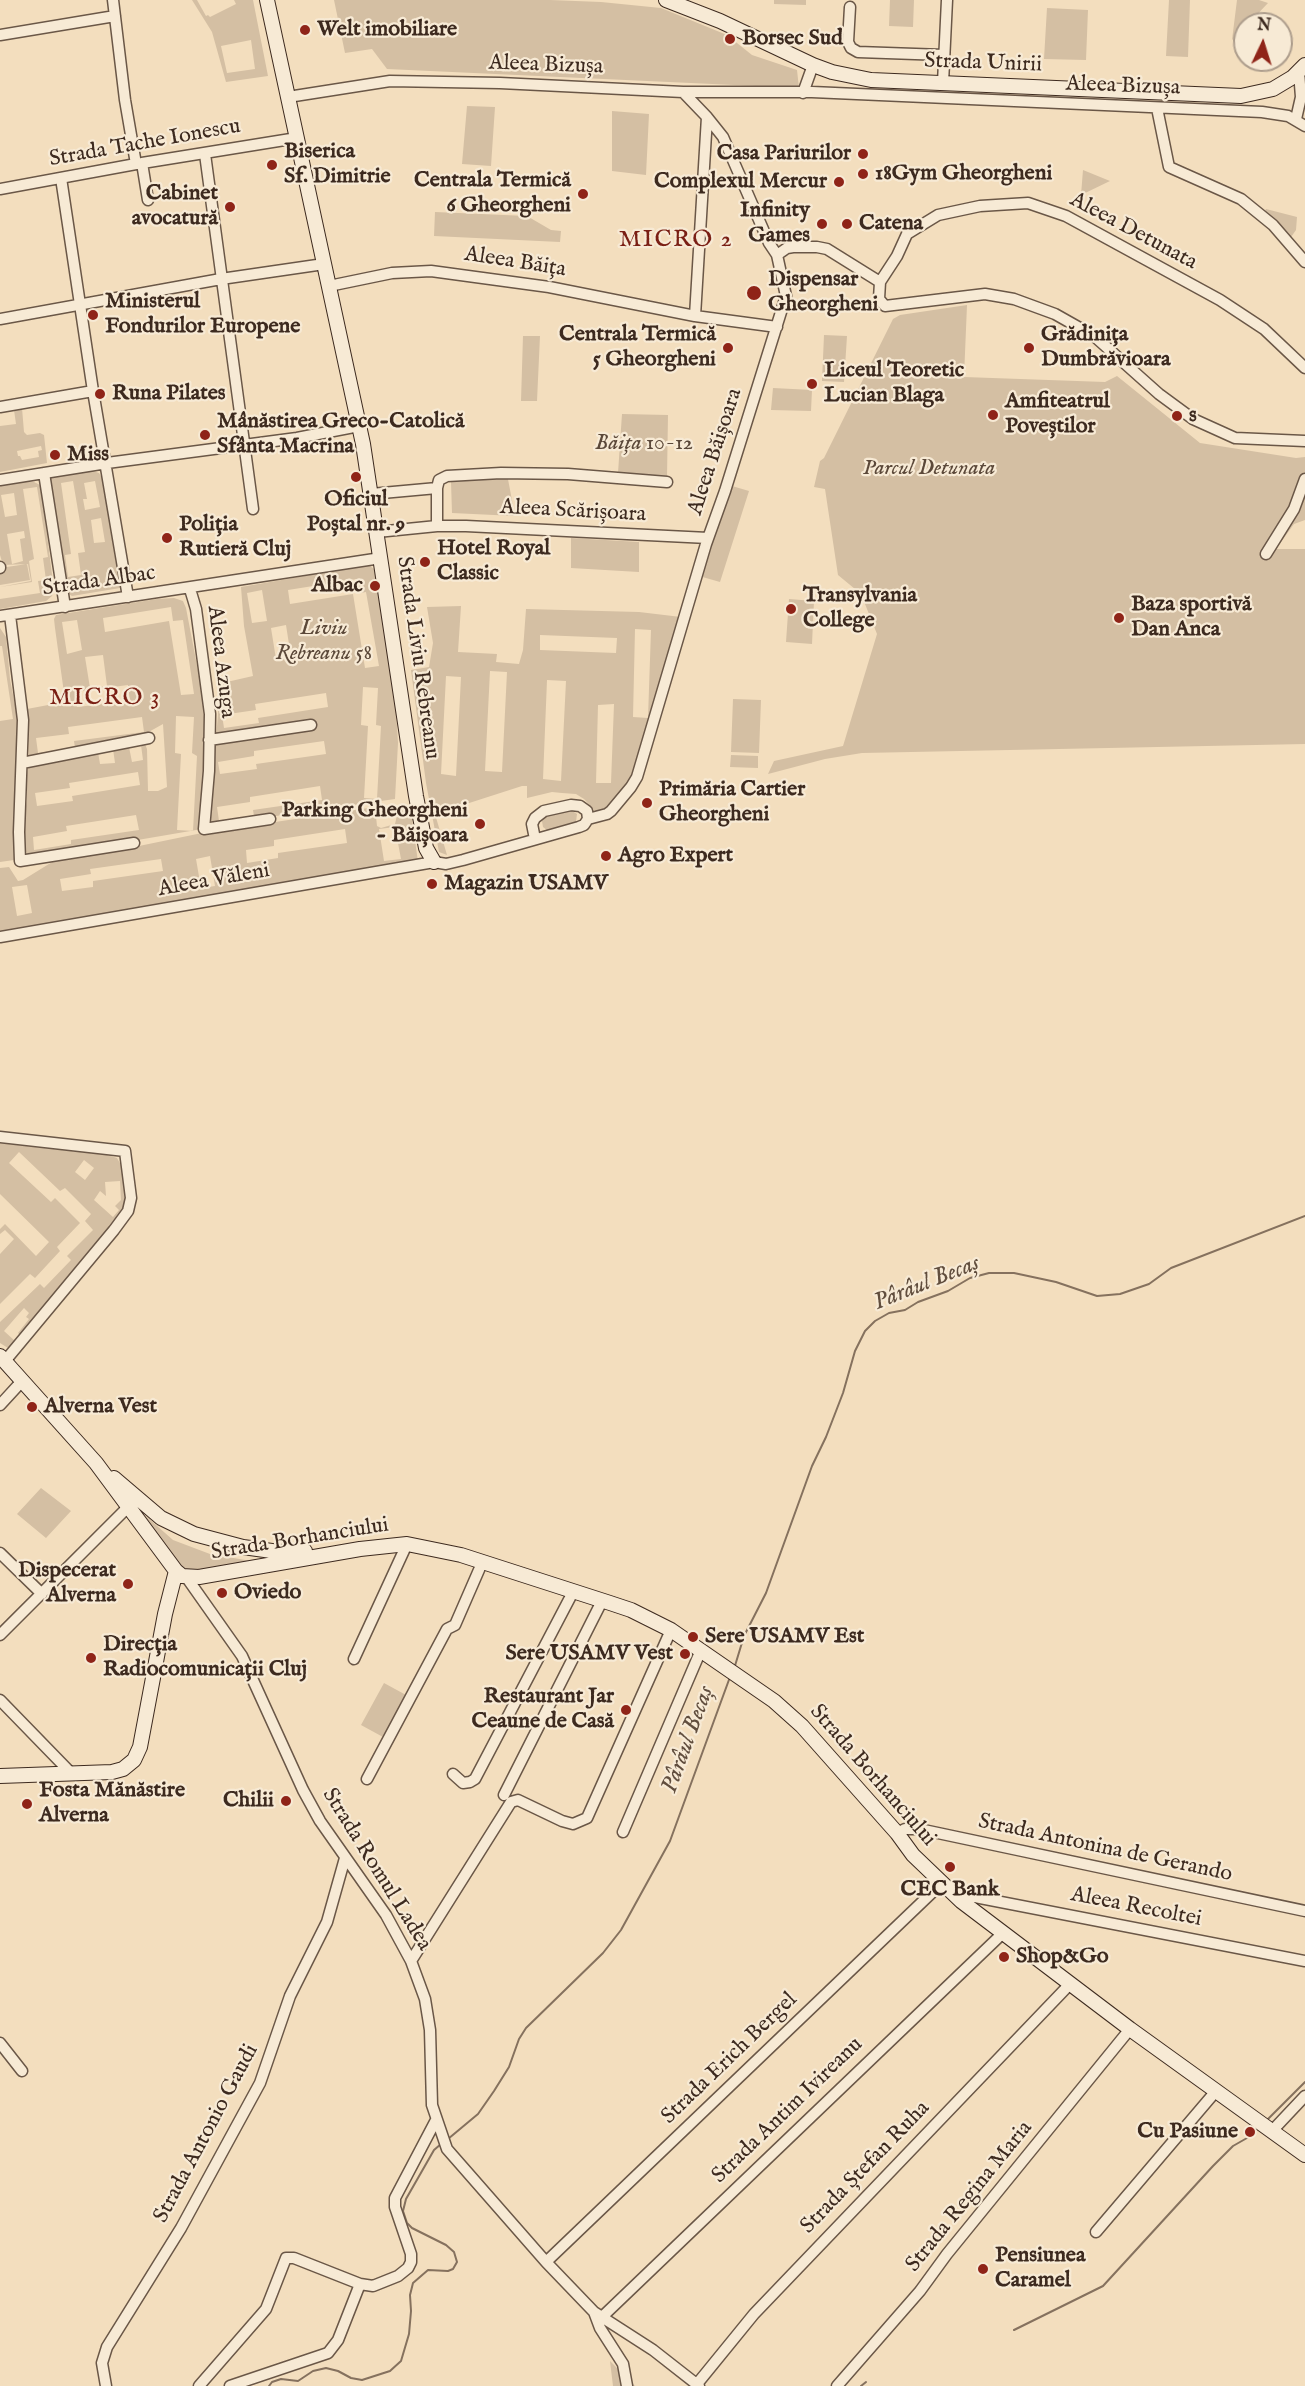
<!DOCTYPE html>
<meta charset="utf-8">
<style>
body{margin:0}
#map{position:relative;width:1305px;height:2386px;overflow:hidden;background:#f3debe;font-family:"IM FELL English",serif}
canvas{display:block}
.north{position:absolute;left:1233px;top:12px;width:60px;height:60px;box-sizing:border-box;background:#f7ead5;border:2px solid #ad9d8c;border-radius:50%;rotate:4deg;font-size:16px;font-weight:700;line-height:24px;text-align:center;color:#3d2a1f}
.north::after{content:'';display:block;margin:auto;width:21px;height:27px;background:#8f2418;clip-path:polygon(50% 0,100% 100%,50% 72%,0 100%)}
</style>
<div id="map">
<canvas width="1305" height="2386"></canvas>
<div class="north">N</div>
</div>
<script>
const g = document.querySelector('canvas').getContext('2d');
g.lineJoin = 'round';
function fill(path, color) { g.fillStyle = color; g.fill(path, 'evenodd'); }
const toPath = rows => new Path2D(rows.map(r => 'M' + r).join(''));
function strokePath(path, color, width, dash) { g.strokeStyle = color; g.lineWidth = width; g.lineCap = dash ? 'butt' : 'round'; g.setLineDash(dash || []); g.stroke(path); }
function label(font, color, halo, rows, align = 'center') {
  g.font = font + ' "IM FELL English",serif'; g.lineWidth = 4.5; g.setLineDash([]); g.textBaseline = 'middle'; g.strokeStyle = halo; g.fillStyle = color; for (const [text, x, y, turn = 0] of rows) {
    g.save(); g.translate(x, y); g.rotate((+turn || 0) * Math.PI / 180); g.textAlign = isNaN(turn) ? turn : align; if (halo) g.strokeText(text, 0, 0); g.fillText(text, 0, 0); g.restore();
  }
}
fill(toPath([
 [192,0,197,0,206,16,208,15,210,17,236,4,234,0,253,0,268,76,226,82,212,32],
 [251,40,255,69,227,73,221,46],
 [334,0,550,0,601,2,661,8,727,35,752,55,797,70,799,88,387,69,372,49,345,53],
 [774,0,806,0,806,5,774,4],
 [890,0,914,0,913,27,889,26],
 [1169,0,1190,0,1188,57,1166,56],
 [1237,0,1259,0,1268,3,1248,24,1245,24,1245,27,1232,40],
 [1047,8,1088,10,1086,60,1044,59],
 [467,106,495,107,491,166,462,164],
 [612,111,649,114,646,175,612,171],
 [1083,170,1110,181,1081,195],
 [1266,209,1297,217,1296,230,1289,240,1263,215],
 [435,212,527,216,551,230,561,231,560,242,434,236],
 [967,305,964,377,1105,382,1117,376,1200,443,1296,458,1305,457,1305,520,1294,524,1276,549,1305,549,1305,744,862,753,825,759,768,774,774,761,843,746,877,634,861,594,838,575,825,489,814,487,820,461,824,458,893,319,900,315],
 [824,335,847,336,844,382,822,381],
 [523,336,540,336,537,401,521,401],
 [773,388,812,390,811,411,771,410],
 [22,408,24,432,27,435,40,433,44,435,47,463,0,472,0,426,16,424,14,410],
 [41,446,42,450,38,451,39,457,22,460,20,456,18,456,17,451],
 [622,414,668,415,667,477,618,473],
 [90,470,99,473,102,478,120,588,72,596,67,593,50,479,51,477],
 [73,481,85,552,78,553,81,575,68,577,65,555,71,554,61,483],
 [95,481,100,507,85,510,83,499,87,499,84,483],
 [101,518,105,542,94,543,91,520],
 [507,474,515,516,452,513,451,482,458,477],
 [26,481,34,482,40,485,41,488,54,590,52,596,46,601,0,609,0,599,40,593,38,581,46,580,43,558,48,557,37,487,23,489,34,559,29,561,32,582,0,587,31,581,28,564,3,565,0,555,0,485],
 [14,493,17,515,5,517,1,495],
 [24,531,25,538,20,539,23,561,12,564,7,534],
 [732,486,749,491,720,582,699,576],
 [571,538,639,542,639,572,571,568],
 [27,564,30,580,0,585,0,568],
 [369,565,374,569,395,692,398,743,395,799,213,825,209,815,218,715,218,684,253,676,244,626,241,587],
 [357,579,360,593,366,592,379,666,365,668,353,594,290,604,288,590],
 [262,590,267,621,252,623,247,593],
 [286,625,291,657,276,659,271,628],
 [363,687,378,688,376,725,381,726,377,799,364,798,368,726,361,725],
 [326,693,328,707,258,718,259,723,224,728,222,715,256,710,255,704],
 [324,741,326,754,256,764,257,769,220,774,218,762,254,756,254,751],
 [320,786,322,800,253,810,254,816,219,821,217,807,250,802,250,797],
 [174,598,183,601,186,608,203,697,205,738,202,829,44,856,33,857,28,855,24,849,23,820,27,801,27,773,29,766,34,764,145,744,147,749,148,791,158,791,167,787,163,724,136,739,29,758,27,709,64,702,65,700,55,628,54,619,56,615,157,599],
 [171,607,173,621,183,620,194,694,181,695,169,621,105,632,103,618],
 [77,620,82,650,67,654,62,622],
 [103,655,107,686,90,688,85,657],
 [128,685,130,701,77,707,75,692],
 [176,716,194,717,192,753,197,756,193,831,177,830,181,754,175,753],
 [142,717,144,732,74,741,75,748,38,753,36,738,69,734,68,727],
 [141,745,143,760,132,762,129,747],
 [113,749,115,763,100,764,98,752],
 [138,772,140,785,72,796,73,801,37,806,35,793,70,788,69,783],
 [136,815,139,830,71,840,71,844,34,850,33,837,67,831,66,826],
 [789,599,814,601,812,644,786,642],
 [461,606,458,652,497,654,496,662,519,664,523,650,526,609,639,612,681,617,631,781,612,807,599,812,595,811,584,799,576,794,562,793,552,792,527,798,527,786,522,786,435,814,447,855,439,852,426,783,411,670,429,667,433,643,427,607],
 [635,629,651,630,648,718,633,717],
 [540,635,617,638,616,653,540,650],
 [490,671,507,672,502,772,485,771],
 [446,676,461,677,456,776,441,774],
 [547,680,566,681,561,781,543,779],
 [614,704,611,783,596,783,598,705],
 [0,628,6,637,10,679,18,721,13,834,16,855,14,860,0,862,0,721,13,719,2,646,0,646],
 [733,699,761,700,759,753,731,752],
 [731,755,758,756,758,768,730,767],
 [375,807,377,826,381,828,395,824,398,811,408,808,411,811,418,862,0,935,0,868,9,867,18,881,23,880,57,859,139,846,202,833],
 [395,827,401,859,384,861,379,829],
 [345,829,347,843,278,853,278,858,247,863,246,850,274,846,274,840],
 [210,856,215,886,201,888,196,859],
 [161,859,163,871,93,881,93,887,62,891,60,879,91,874,90,869],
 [27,885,32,913,17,916,12,887],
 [569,809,577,814,576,822,548,831,543,827,542,821,545,816],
 [0,1143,107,1155,117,1158,121,1165,126,1200,124,1210,14,1345,8,1348,0,1343,0,1322,40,1284,44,1288,71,1260,67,1256,93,1230,85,1221,91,1214,65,1188,60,1191,19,1152,9,1163,51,1202,55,1198,80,1223,57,1247,60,1251,35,1278,30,1274,0,1304,0,1254,14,1239,5,1230,0,1234,0,1229,5,1224,36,1256,49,1242,0,1194],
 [84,1160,94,1168,85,1180,75,1172],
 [120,1181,121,1200,115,1206,119,1210,113,1217,94,1200,100,1191,106,1196,105,1182],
 [24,1308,29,1313,26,1317,29,1319,18,1333,20,1335,15,1341,4,1331],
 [41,1488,71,1511,46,1538,17,1514],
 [131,1503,173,1540,210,1554,263,1563,202,1573,185,1571],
 [384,1683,406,1695,383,1737,361,1725],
 [610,2361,635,2386,613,2386]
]), '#d4bfa3');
strokePath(toPath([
 [734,1669,744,1636,766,1593,812,1466,826,1437,843,1393,855,1351,865,1331,875,1321,889,1313,905,1310,918,1302,948,1291,970,1278,989,1273,1014,1273,1056,1282,1097,1296,1120,1294,1149,1284,1171,1268,1305,1216],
 [1267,2120,1305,2082],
 [448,2139,478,2114,494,2091,509,2067,519,2039,526,2028,603,1953,621,1930,670,1841,730,1677],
 [1014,2330,1103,2286,1213,2166,1233,2146,1254,2134],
 [269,2386,272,2382,281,2379,298,2381,313,2371,326,2368,338,2371,351,2378,362,2380,390,2371,401,2361,409,2334,411,2311,410,2295,413,2283,428,2270,448,2271,453,2269,457,2262,454,2252,446,2245,412,2228,407,2223,403,2211,406,2199,434,2150,441,2144],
 [861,2386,866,2382]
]), '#85715e', 2);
const street = toPath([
 [113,0,125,100,136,164],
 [850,7,848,42,851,48,858,52,944,55],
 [0,35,115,16],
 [943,83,947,0],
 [803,93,813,65],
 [288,97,390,81,500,83,683,92,812,92,1262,112,1288,116,1305,126],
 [1157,108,1169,167,1241,199,1273,225,1305,262],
 [1296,119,1301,97,1299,72],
 [205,154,253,509],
 [142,163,148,200],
 [61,178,93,391,128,597],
 [0,189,136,164,297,138],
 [777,255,787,248,793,247,817,247,827,249,880,282],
 [329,286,392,273,431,271,549,287,695,316,777,327],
 [695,316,707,117],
 [0,319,221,279,324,264],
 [1305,368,1264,329,1220,300,1066,216,1028,203,980,206,938,215,907,234,897,256,880,282,879,299,885,306,985,294,1014,299,1055,314,1094,336,1159,394,1193,419,1235,438,1305,441],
 [0,407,93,391],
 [44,473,65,607],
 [0,480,107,463,297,438,359,426],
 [371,494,437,488,439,480,447,476,501,473,568,474,667,482],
 [437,526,437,488],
 [377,532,437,526,466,526,708,538],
 [1266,554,1294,509,1305,479],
 [0,567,0,568],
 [190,589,196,609,210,714,209,771,204,829,270,819],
 [10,615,23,720,19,832,20,861,134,843],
 [0,616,381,558],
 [209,740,311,725],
 [22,763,149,738],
 [535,839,532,824,535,818,544,811,571,805,580,806,587,811,588,819],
 [0,937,434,862,446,864,463,860,579,827,584,825,588,819,607,814,611,811,631,787,637,777,706,544,725,491,786,296,777,255,769,243,723,137,707,117,683,92],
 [0,1137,125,1151,131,1198,128,1211,114,1230,5,1361],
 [0,1405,23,1380],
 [0,1553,42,1594],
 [187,1578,242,1656,303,1790,320,1821,386,1915,411,1961,425,1999,430,2030,432,2105,447,2149,546,2262,594,2312,653,2350,699,2386],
 [0,1635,128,1507],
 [354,1659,407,1544],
 [0,1700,70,1772],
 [453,1774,463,1783,470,1782,475,1779,573,1592],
 [367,1779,447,1629,455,1625,482,1563],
 [504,1795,602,1601],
 [623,1832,701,1650],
 [897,1833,905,1829,919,1829,1305,1911],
 [961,1901,968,1897,975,1897,1305,1961],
 [411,1961,511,1802,518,1800,562,1821,573,1824,587,1818,671,1630],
 [0,2043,22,2071],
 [1272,2131,1305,2096],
 [1096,2232,1216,2091],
 [546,2262,942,1883],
 [594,2312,600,2328,623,2364,627,2386],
 [602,2317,1002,1934],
 [697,2384,754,2314,1070,1984],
 [106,2386,102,2363,107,2347,181,2228,260,2083,290,1996,327,1922,345,1858],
 [199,2386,266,2309,286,2258,294,2258,360,2284],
 [230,2386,328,2353,338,2340,360,2284,373,2286,398,2276,408,2268,411,2262,411,2254,395,2207,395,2198,436,2120],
 [837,2386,920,2291,947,2254,1130,2029]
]);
const secondary = toPath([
 [267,0,363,444,416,796,426,848,434,862],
 [666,0,720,21,813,65,832,72,871,80,1241,96,1273,89,1293,77,1305,65],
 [0,1356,96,1463,176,1571,182,1576,199,1577,360,1549,407,1544,461,1555,610,1603,631,1610,671,1630,774,1701,802,1726,897,1833,913,1855,961,1901,1130,2029,1305,2155],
 [114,1478,161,1518,194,1534,243,1547,279,1552,305,1551],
 [0,1776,112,1772,123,1769,134,1760,140,1747,165,1614,176,1571]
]);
strokePath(street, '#6a5747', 13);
strokePath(secondary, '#3d2a1f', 16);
strokePath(street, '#f7ead5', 10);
strokePath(secondary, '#f7ead5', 14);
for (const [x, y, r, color] of [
 [305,30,6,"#8f2418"],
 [730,39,6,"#8f2418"],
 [863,154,6,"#8f2418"],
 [272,165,6,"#8f2418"],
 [863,174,6,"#8f2418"],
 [839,182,6,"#8f2418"],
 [583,194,6,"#8f2418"],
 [230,207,6,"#8f2418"],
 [822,224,6,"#8f2418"],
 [847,224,6,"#8f2418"],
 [754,293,8,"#8f2418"],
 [93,315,6,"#8f2418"],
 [728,348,6,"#8f2418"],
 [1029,348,6,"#8f2418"],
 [812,384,6,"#8f2418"],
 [100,394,6,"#8f2418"],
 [993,415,6,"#8f2418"],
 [1177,416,6,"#8f2418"],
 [205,435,6,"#8f2418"],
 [55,455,6,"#8f2418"],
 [356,477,6,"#8f2418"],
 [167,538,6,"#8f2418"],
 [425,562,6,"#8f2418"],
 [375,586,6,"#8f2418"],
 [791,609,6,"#8f2418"],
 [1119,618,6,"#8f2418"],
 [647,803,6,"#8f2418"],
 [480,824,6,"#8f2418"],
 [606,856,6,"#8f2418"],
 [432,884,6,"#8f2418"],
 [32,1407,6,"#8f2418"],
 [128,1584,6,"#8f2418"],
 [222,1593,6,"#8f2418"],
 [693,1637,6,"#8f2418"],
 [685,1654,6,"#8f2418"],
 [91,1658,6,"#8f2418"],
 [626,1710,6,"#8f2418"],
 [286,1801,6,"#8f2418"],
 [27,1804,6,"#8f2418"],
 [950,1867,6,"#8f2418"],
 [1004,1957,6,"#8f2418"],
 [1250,2132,6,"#8f2418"],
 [983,2269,6,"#8f2418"]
]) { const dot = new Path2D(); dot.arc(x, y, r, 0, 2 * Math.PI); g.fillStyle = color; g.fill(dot); strokePath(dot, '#f7ead5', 2); }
label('bold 22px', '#3d2a1f', '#f7ead5', [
 ["Welt imobiliare",317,30],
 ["Borsec Sud",742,39],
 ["Biserica",284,152],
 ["Sf. Dimitrie",284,177],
 ["Casa Pariurilor",851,154,"right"],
 ["18Gym Gheorgheni",875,174],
 ["Centrala Termică",571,181,"right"],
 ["6 Gheorgheni",571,206,"right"],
 ["Complexul Mercur",827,182,"right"],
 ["Cabinet",218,194,"right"],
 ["avocatură",218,219,"right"],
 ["Infinity",810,211,"right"],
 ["Games",810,236,"right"],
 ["Catena",859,224],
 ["Dispensar",768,280],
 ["Gheorgheni",768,305],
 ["Ministerul",105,302],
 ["Fondurilor Europene",105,327],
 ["Centrala Termică",716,335,"right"],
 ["5 Gheorgheni",716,360,"right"],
 ["Grădinița",1041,335],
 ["Dumbrăvioara",1041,360],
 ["Liceul Teoretic",824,371],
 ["Lucian Blaga",824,396],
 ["Runa Pilates",112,394],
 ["Amfiteatrul",1005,402],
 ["Poveștilor",1005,427],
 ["s",1189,416],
 ["Mânăstirea Greco-Catolică",217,422],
 ["Sfânta Macrina",217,447],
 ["Miss",67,455],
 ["Oficiul",356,500,"center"],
 ["Poștal nr. 9",356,525,"center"],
 ["Poliția",179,525],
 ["Rutieră Cluj",179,550],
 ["Hotel Royal",437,549],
 ["Classic",437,574],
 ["Albac",363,586,"right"],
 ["Transylvania",803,596],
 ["College",803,621],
 ["Baza sportivă",1131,605],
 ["Dan Anca",1131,630],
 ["Primăria Cartier",659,790],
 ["Gheorgheni",659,815],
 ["Parking Gheorgheni",468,811,"right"],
 ["- Băișoara",468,836,"right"],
 ["Agro Expert",618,856],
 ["Magazin USAMV",444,884],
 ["Alverna Vest",44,1407],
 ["Dispecerat",116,1571,"right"],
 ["Alverna",116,1596,"right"],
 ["Oviedo",234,1593],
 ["Sere USAMV Est",705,1637],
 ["Direcția",103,1645],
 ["Radiocomunicații Cluj",103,1670],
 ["Sere USAMV Vest",673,1654,"right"],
 ["Restaurant Jar",614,1697,"right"],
 ["Ceaune de Casă",614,1722,"right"],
 ["Fosta Mănăstire",39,1791],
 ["Alverna",39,1816],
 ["Chilii",274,1801,"right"],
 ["CEC Bank",950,1890,"center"],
 ["Shop&Go",1016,1957],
 ["Cu Pasiune",1238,2132,"right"],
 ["Pensiunea",995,2256],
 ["Caramel",995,2281]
], 'left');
label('22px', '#3d2a1f', '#f7ead5', [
 ["Strada Unirii",983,64,2],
 ["Aleea Bizușa",546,66,2],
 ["Aleea Bizușa",1123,87,2],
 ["Strada Tache Ionescu",145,144,-10],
 ["Aleea Detunata",1133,232,28],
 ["Aleea Băița",515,263,9],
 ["Aleea Băișoara",716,452,-72],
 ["Aleea Scărișoara",573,512,3],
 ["Strada Albac",99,582,-8],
 ["Strada Liviu Rebreanu",417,658,82],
 ["Aleea Azuga",220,662,83],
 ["Aleea Văleni",214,881,-10],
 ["Strada Borhanciului",300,1540,-9],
 ["Strada Borhanciului",872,1776,49],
 ["Strada Antonina de Gerando",1105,1849,12],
 ["Strada Romul Ladea",376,1870,58],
 ["Aleea Recoltei",1136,1908,11],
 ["Strada Erich Bergel",730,2059,-44],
 ["Strada Antim Ivireanu",788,2111,-44],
 ["Strada Antonio Gaudi",207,2134,-62],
 ["Strada Ștefan Ruha",866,2168,-46],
 ["Strada Regina Maria",970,2197,-51]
]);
label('italic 22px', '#5b4839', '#f7ead5', [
 ["Băița 10-12",644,444],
 ["Parcul Detunata",929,469],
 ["Liviu",324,629],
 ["Rebreanu 58",324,654]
]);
g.letterSpacing = '1.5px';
label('24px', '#7a1f14', '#f7ead5', [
 ["MICRO 2",676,241],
 ["MICRO 3",105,699]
]);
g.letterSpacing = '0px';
label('italic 24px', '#614e3e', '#f7ead5', [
 ["Pârâul Becaș",927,1284,-22],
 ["Pârâul Becaș",689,1740,-70]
]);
</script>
